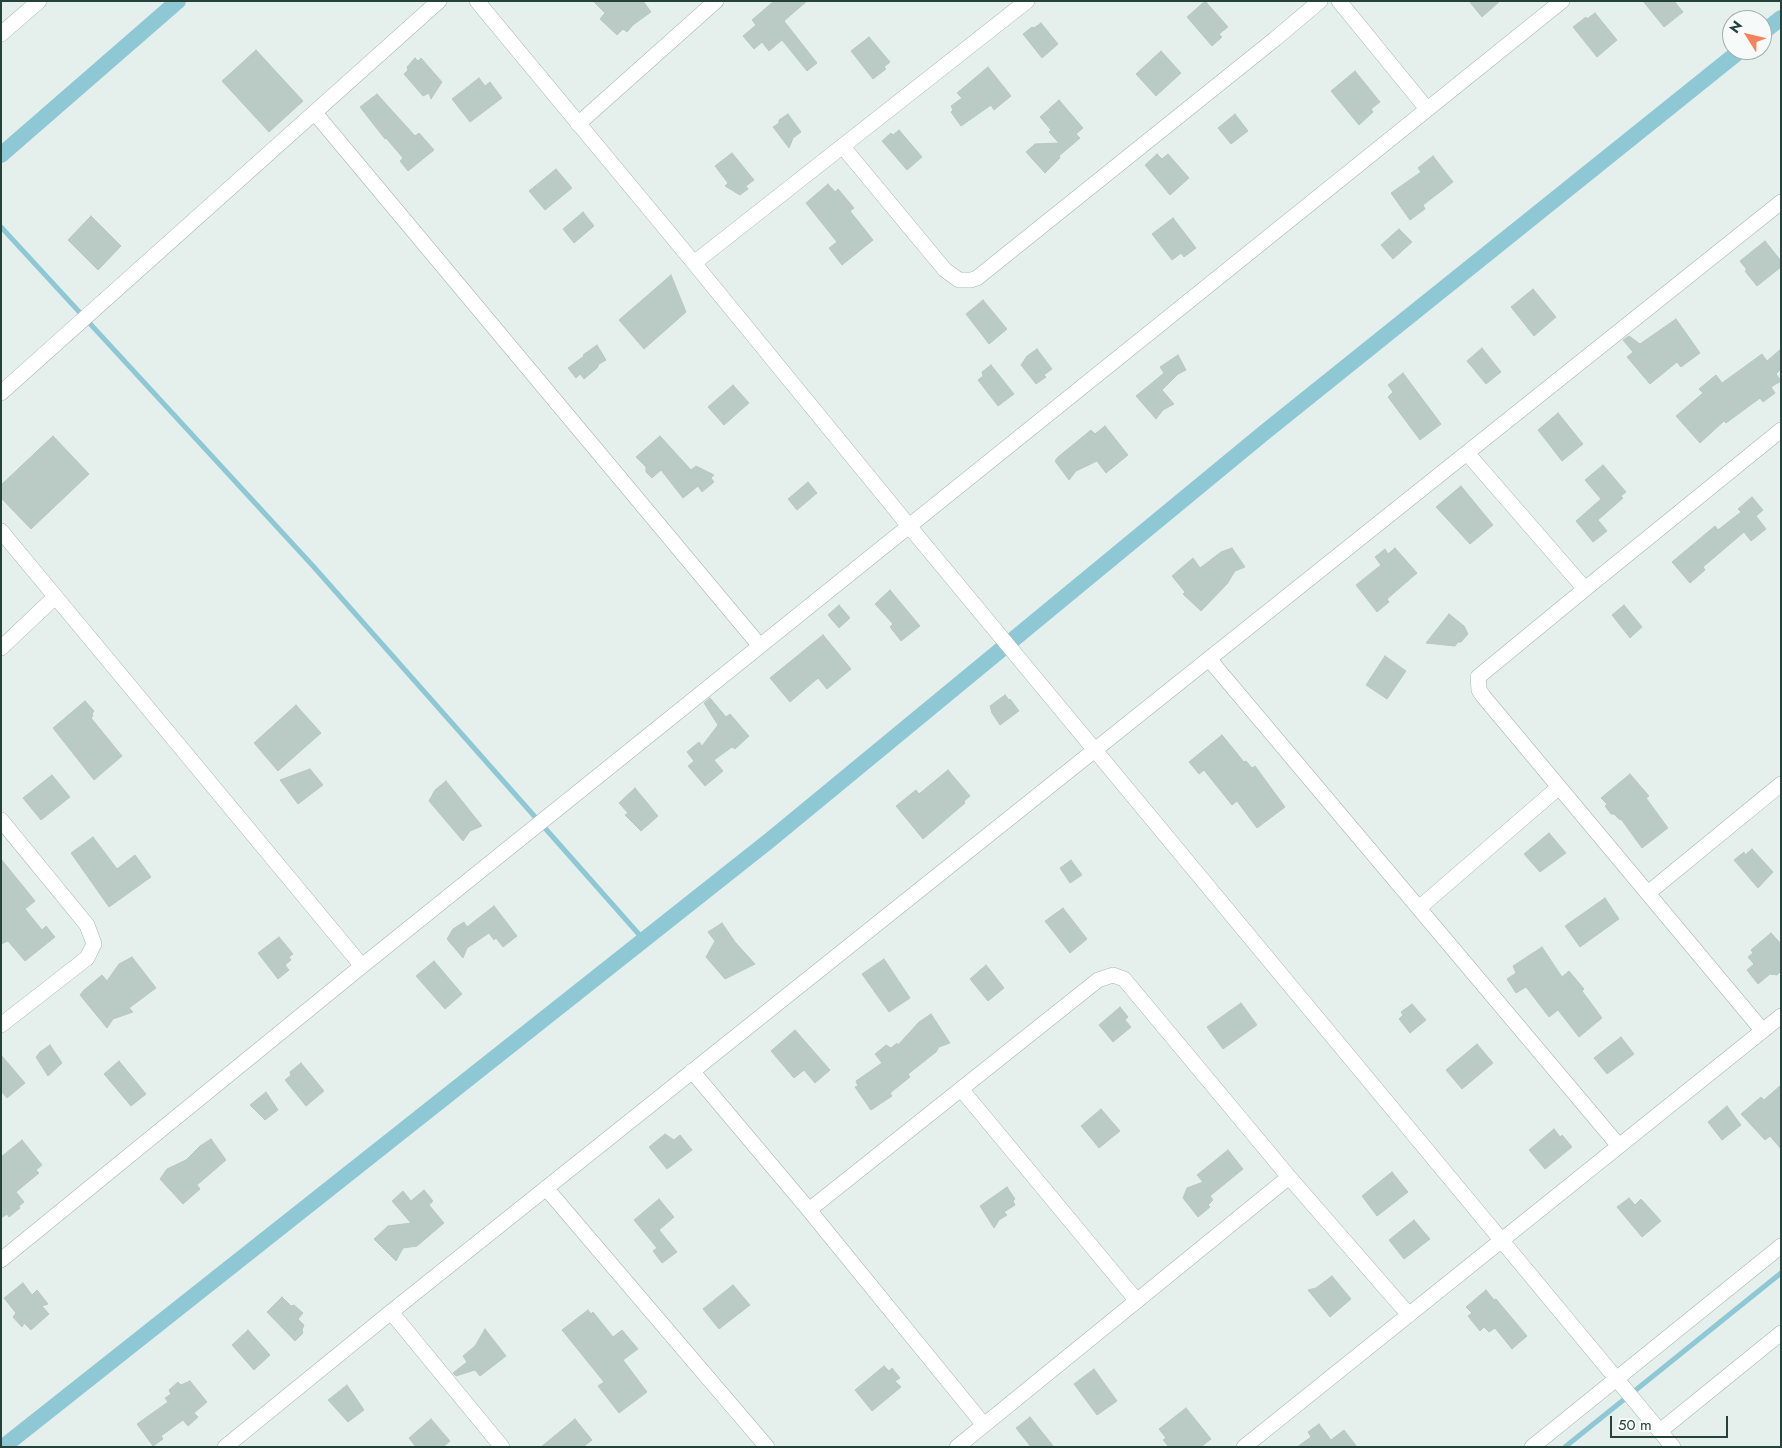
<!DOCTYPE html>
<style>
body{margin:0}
#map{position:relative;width:1782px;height:1448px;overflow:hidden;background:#e5efeb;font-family:Jost,sans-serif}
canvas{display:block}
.frame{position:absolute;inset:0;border:2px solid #24413a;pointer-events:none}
.north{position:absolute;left:1722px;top:10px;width:50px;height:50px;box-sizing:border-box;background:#f6fbf9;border:1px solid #a2b1ad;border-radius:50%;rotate:306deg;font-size:14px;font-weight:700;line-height:20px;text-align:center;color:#24413a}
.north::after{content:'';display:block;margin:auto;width:18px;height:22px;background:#f5845d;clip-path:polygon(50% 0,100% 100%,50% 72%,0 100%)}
.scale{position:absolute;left:1610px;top:1416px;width:118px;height:22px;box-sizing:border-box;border:2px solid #24413a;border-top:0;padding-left:6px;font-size:15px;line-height:18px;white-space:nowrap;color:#24413a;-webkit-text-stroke:4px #f6fbf9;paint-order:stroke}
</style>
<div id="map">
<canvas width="1782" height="1448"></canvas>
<div class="frame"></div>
<div class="north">N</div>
<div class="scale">50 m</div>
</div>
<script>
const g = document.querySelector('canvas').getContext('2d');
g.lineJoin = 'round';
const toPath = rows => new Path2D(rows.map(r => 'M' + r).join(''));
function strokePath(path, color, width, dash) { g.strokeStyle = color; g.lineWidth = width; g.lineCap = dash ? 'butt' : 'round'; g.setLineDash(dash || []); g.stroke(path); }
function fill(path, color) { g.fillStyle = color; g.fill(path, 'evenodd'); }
strokePath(toPath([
 [1,227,313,566,644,940],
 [1565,1447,1781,1273]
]), '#8dc8d4', 5);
strokePath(toPath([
 [1762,33,1781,18],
 [1,155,178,1],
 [3,1447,770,840,1265,432,1741,50]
]), '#8dc8d4', 16);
const building = toPath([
 [593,1,643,1,651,12,633,25,627,32,623,29,617,35,600,19,605,13,593,1],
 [774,1,807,1,784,21,817,63,807,71,782,40,769,51,762,42,754,49,743,36,756,25,752,20,774,1],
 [1205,1,1228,27,1219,34,1222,37,1212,46,1187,17,1205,1],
 [1469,1,1500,1,1482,17,1469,1],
 [1643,1,1674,1,1683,12,1664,27,1643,1],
 [1595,13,1617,40,1597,57,1573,27,1586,17,1587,19,1595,13],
 [1041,23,1058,44,1042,58,1023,34,1032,27,1034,28,1041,23],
 [869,37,890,62,884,67,886,69,873,79,851,51,869,37],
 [256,50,303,101,269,132,222,81,256,50],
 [1161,51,1181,73,1156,96,1136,74,1161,51],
 [415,58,418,61,421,58,442,82,431,99,429,93,423,96,404,74,408,70,407,67,415,58],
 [988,67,1011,96,994,110,991,105,961,126,951,112,953,110,951,106,962,98,957,93,988,67],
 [1355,71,1380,102,1371,109,1373,112,1359,125,1331,91,1355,71],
 [479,78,485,86,490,82,502,98,470,122,452,99,479,78],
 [377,94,415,136,419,133,434,150,408,171,400,161,403,158,386,138,385,139,360,107,377,94],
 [1059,100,1083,128,1076,134,1080,138,1059,156,1060,158,1045,173,1026,152,1035,144,1059,143,1049,132,1051,130,1040,117,1059,100],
 [788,114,801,132,793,138,789,148,773,127,779,123,779,120,788,114],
 [1235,114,1248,131,1231,144,1218,128,1235,114],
 [899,130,922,157,907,170,882,141,891,133,893,135,899,130],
 [732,153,754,180,746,186,748,189,740,195,725,186,728,183,715,166,732,153],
 [1157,154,1162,159,1168,154,1189,178,1170,195,1145,165,1157,154],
 [1433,156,1453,182,1423,205,1425,209,1410,220,1391,193,1421,172,1418,168,1433,156],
 [556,169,572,188,545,210,529,191,556,169],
 [828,184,835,192,838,189,854,208,850,211,873,240,842,265,829,248,837,242,806,203,828,184],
 [583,212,594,226,574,243,563,229,583,212],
 [91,216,121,246,98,270,68,240,91,216],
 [1173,218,1196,248,1184,257,1181,253,1172,260,1152,234,1173,218],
 [1399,229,1412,242,1393,259,1381,245,1399,229],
 [1765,241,1781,261,1781,267,1757,286,1745,271,1747,270,1740,261,1765,241],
 [671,275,686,312,644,349,619,320,671,275],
 [1533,289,1556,317,1534,336,1511,307,1533,289],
 [983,300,1007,329,989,344,966,314,983,300],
 [1676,319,1700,353,1681,367,1677,362,1650,384,1627,357,1633,352,1623,340,1629,336,1640,344,1676,319],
 [597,345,606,360,599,364,597,368,584,379,580,374,576,378,568,368,584,356,583,355,597,345],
 [1482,348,1501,372,1486,384,1467,361,1482,348],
 [1037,349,1052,369,1044,375,1046,377,1036,384,1021,365,1027,356,1037,349],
 [1781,349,1781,369,1776,374,1781,381,1771,387,1775,393,1763,402,1760,398,1726,423,1724,421,1700,443,1676,416,1703,393,1699,389,1716,375,1722,383,1762,354,1767,361,1781,349],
 [1178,355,1186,370,1178,374,1162,390,1174,404,1163,410,1156,419,1136,396,1164,373,1160,367,1178,355],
 [991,365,1014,394,998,406,978,380,983,376,982,372,991,365],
 [1403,373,1441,424,1420,440,1388,397,1393,392,1388,385,1403,373],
 [733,385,749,403,724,425,708,407,733,385],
 [1558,413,1583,444,1562,461,1538,430,1558,413],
 [1105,426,1128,455,1106,473,1097,461,1076,471,1069,480,1055,461,1058,457,1091,430,1095,434,1105,426],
 [53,436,89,474,31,529,1,498,1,485,53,436],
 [660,436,691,470,696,466,714,475,711,478,714,482,702,492,698,486,683,498,661,470,652,478,646,472,646,467,636,457,660,436],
 [1603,465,1626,492,1621,496,1623,498,1598,520,1607,531,1593,542,1576,521,1601,499,1585,480,1603,465],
 [808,482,817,493,797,510,788,499,808,482],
 [1461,486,1493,525,1470,544,1436,507,1461,486],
 [1752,497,1763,510,1756,516,1766,529,1751,541,1744,532,1703,567,1705,570,1690,583,1672,562,1715,526,1718,530,1741,512,1738,509,1752,497],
 [1232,548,1245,567,1235,571,1227,584,1201,611,1183,594,1185,592,1172,576,1193,558,1200,568,1221,552,1232,548],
 [1395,548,1417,573,1387,599,1389,602,1377,612,1356,585,1381,565,1375,557,1385,549,1388,554,1395,548],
 [890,590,920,626,901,641,890,627,893,624,875,604,890,590],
 [839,605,850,618,839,628,828,615,839,605],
 [1624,605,1642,627,1630,638,1612,615,1624,605],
 [1449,614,1464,626,1468,634,1461,642,1458,642,1455,646,1426,643,1449,614],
 [823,635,851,669,827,689,818,678,790,702,770,678,823,635],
 [1385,656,1406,671,1387,699,1366,685,1385,656],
 [1005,695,1009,700,1010,699,1019,711,1000,725,992,713,990,706,1005,695],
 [710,698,726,717,730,714,749,736,735,749,732,747,714,760,723,771,705,786,688,766,694,761,687,752,699,742,702,746,718,725,704,703,710,698],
 [85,701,94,711,92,714,93,716,91,718,122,756,94,780,53,728,85,701],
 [296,705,321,733,278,771,254,743,296,705],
 [1222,735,1244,762,1246,761,1252,768,1255,766,1285,807,1257,828,1237,801,1232,805,1204,770,1199,774,1189,762,1222,735],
 [310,769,323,785,298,804,280,780,310,769],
 [948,770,970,796,964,801,965,803,923,839,896,806,916,790,919,794,948,770],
 [1630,774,1649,796,1646,798,1668,828,1642,848,1621,819,1620,820,1614,814,1611,814,1605,806,1607,804,1601,798,1630,774],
 [52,775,70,797,41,820,23,798,52,775],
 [446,781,482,826,470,831,463,841,429,801,435,790,446,781],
 [635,788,658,816,641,831,625,815,628,813,619,803,635,788],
 [1549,833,1566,853,1540,872,1524,854,1549,833],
 [93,837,117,869,135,855,151,877,109,907,71,853,93,837],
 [1752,849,1773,872,1758,888,1734,860,1744,852,1745,855,1752,849],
 [1,859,35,901,25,909,42,930,46,926,55,937,25,961,8,941,1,944,1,859],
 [1071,860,1082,875,1070,883,1060,868,1071,860],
 [1605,898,1619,919,1580,947,1565,926,1605,898],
 [494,906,517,936,503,947,496,938,494,940,489,933,467,948,463,958,447,939,453,929,464,922,467,927,494,906],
 [1063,908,1087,939,1070,953,1045,921,1063,908],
 [722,923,735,942,755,964,725,979,706,957,715,941,708,932,722,923],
 [1771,933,1781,944,1781,971,1777,975,1770,974,1758,984,1747,970,1754,964,1748,957,1753,953,1751,950,1771,933],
 [279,937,293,954,289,957,291,960,285,965,289,970,278,979,258,953,279,937],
 [1542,947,1562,977,1569,971,1584,989,1582,991,1602,1018,1579,1037,1558,1010,1549,1017,1526,987,1516,993,1507,979,1516,973,1513,966,1542,947],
 [132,957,156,988,129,1008,133,1012,113,1019,107,1028,80,995,84,990,102,975,107,981,119,964,132,957],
 [884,959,910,998,889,1012,862,974,884,959],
 [434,961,462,994,445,1009,416,976,434,961],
 [986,965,1004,988,988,1001,970,979,986,965],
 [1241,1003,1257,1025,1223,1049,1207,1027,1241,1003],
 [1412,1004,1426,1020,1410,1033,1399,1019,1403,1015,1401,1012,1412,1004],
 [1120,1007,1128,1017,1125,1020,1131,1027,1113,1042,1099,1025,1120,1007],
 [931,1014,950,1043,939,1047,936,1052,908,1074,910,1077,890,1093,892,1096,871,1110,855,1087,858,1086,856,1081,882,1063,875,1054,886,1045,891,1048,897,1043,898,1045,919,1022,931,1014],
 [795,1030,830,1070,815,1083,804,1070,794,1078,771,1051,795,1030],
 [1621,1037,1634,1054,1607,1074,1594,1058,1621,1037],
 [1477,1044,1493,1063,1462,1089,1446,1070,1477,1044],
 [50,1045,62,1063,48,1076,36,1057,40,1052,50,1045],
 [1,1055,25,1083,7,1098,1,1091,1,1055],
 [119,1061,146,1094,131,1106,104,1074,119,1061],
 [301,1063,324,1091,306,1106,285,1080,291,1075,290,1072,301,1063],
 [1781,1085,1781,1149,1770,1136,1765,1140,1741,1114,1761,1097,1764,1100,1781,1085],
 [266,1092,278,1110,265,1120,250,1105,266,1092],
 [1727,1106,1741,1125,1722,1140,1708,1122,1727,1106],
 [1101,1109,1120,1131,1099,1148,1081,1126,1101,1109],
 [1554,1129,1560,1137,1562,1135,1572,1147,1545,1169,1529,1150,1554,1129],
 [665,1134,674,1140,680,1135,692,1150,667,1169,649,1147,665,1134],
 [211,1139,226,1160,197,1185,200,1189,183,1204,160,1179,167,1169,186,1160,200,1146,211,1139],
 [22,1140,42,1165,36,1170,39,1173,16,1192,24,1202,19,1206,20,1208,9,1217,7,1214,1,1218,1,1157,22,1140],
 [1228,1150,1243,1169,1210,1196,1213,1200,1208,1205,1210,1207,1198,1217,1183,1198,1187,1188,1203,1182,1197,1175,1228,1150],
 [1392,1172,1408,1192,1377,1216,1362,1196,1392,1172],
 [1007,1187,1015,1199,1013,1201,1015,1205,1004,1212,1007,1215,999,1220,994,1228,980,1206,1007,1187],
 [424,1190,433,1201,429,1205,444,1223,417,1246,403,1248,396,1261,374,1239,388,1226,411,1223,392,1201,403,1191,411,1201,424,1190],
 [1629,1198,1635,1205,1641,1199,1661,1221,1642,1237,1617,1207,1629,1198],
 [659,1199,674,1217,659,1230,677,1252,662,1263,653,1251,657,1248,634,1220,659,1199],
 [1414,1220,1430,1239,1404,1259,1389,1240,1414,1220],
 [1332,1276,1351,1299,1330,1317,1308,1290,1316,1288,1332,1276],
 [23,1283,32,1295,37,1290,48,1304,42,1306,49,1314,31,1330,24,1323,22,1327,13,1317,16,1313,4,1298,23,1283],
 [733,1285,750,1305,719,1329,703,1309,733,1285],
 [1486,1290,1494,1300,1496,1299,1527,1336,1512,1349,1495,1328,1489,1332,1484,1327,1480,1331,1468,1316,1472,1313,1466,1307,1486,1290],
 [282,1297,291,1306,294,1305,303,1313,298,1319,304,1325,302,1330,303,1333,295,1341,267,1312,282,1297],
 [588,1310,591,1314,593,1312,613,1337,622,1330,638,1349,623,1360,647,1392,619,1413,598,1386,604,1382,562,1330,588,1310],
 [485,1329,506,1356,480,1376,475,1370,456,1376,453,1373,467,1362,463,1356,475,1346,485,1329],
 [248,1330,270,1355,254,1370,232,1345,248,1330],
 [884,1366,889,1371,892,1368,900,1378,895,1381,901,1387,872,1411,855,1390,884,1366],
 [1094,1369,1117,1401,1097,1415,1074,1384,1094,1369],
 [190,1381,207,1402,194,1413,198,1417,188,1426,183,1420,161,1436,163,1439,153,1446,137,1424,168,1402,165,1398,171,1394,169,1390,178,1382,181,1385,190,1381],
 [347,1385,364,1410,348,1422,328,1400,347,1385],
 [1186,1408,1211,1439,1201,1447,1169,1447,1163,1440,1166,1438,1159,1429,1186,1408],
 [1030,1417,1054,1447,1031,1447,1016,1428,1030,1417],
 [431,1419,450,1441,443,1447,416,1447,409,1438,431,1419],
 [575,1419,592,1440,583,1447,541,1447,575,1419],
 [1319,1424,1331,1440,1344,1430,1357,1447,1297,1447,1311,1437,1308,1432,1319,1424]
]);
fill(building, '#bacac4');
strokePath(building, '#b7c9c2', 1);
const minor = toPath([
 [477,1,694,263,909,526,1673,1447],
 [1339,1,1427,109],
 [1,34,39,1],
 [315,113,760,646],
 [578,124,716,1],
 [843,147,945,270,959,280,971,280,977,278,1275,39,1320,1],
 [694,263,1027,1],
 [1,393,439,1],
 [1467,453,1585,589],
 [1,531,362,966],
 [1,648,55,597],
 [1209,659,1619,1146],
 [1,820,87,925,94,944,87,958,1,1025],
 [1648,893,1781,784],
 [1419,908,1559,787],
 [1762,1030,1483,696,1479,690,1478,677,1585,589,1781,430],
 [692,1071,809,1210,984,1425],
 [961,1089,1137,1301],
 [546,1188,767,1447],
 [809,1210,1098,980,1113,975,1124,979,1289,1177,1409,1315],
 [1,1260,362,966,1562,1],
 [391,1312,502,1447],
 [1660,1431,1781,1333],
 [225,1447,391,1312,1781,202],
 [957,1447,1289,1177],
 [1244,1447,1781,1016],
 [1532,1447,1781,1246]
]);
strokePath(minor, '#a7b7b2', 16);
strokePath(minor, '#fff', 15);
</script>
